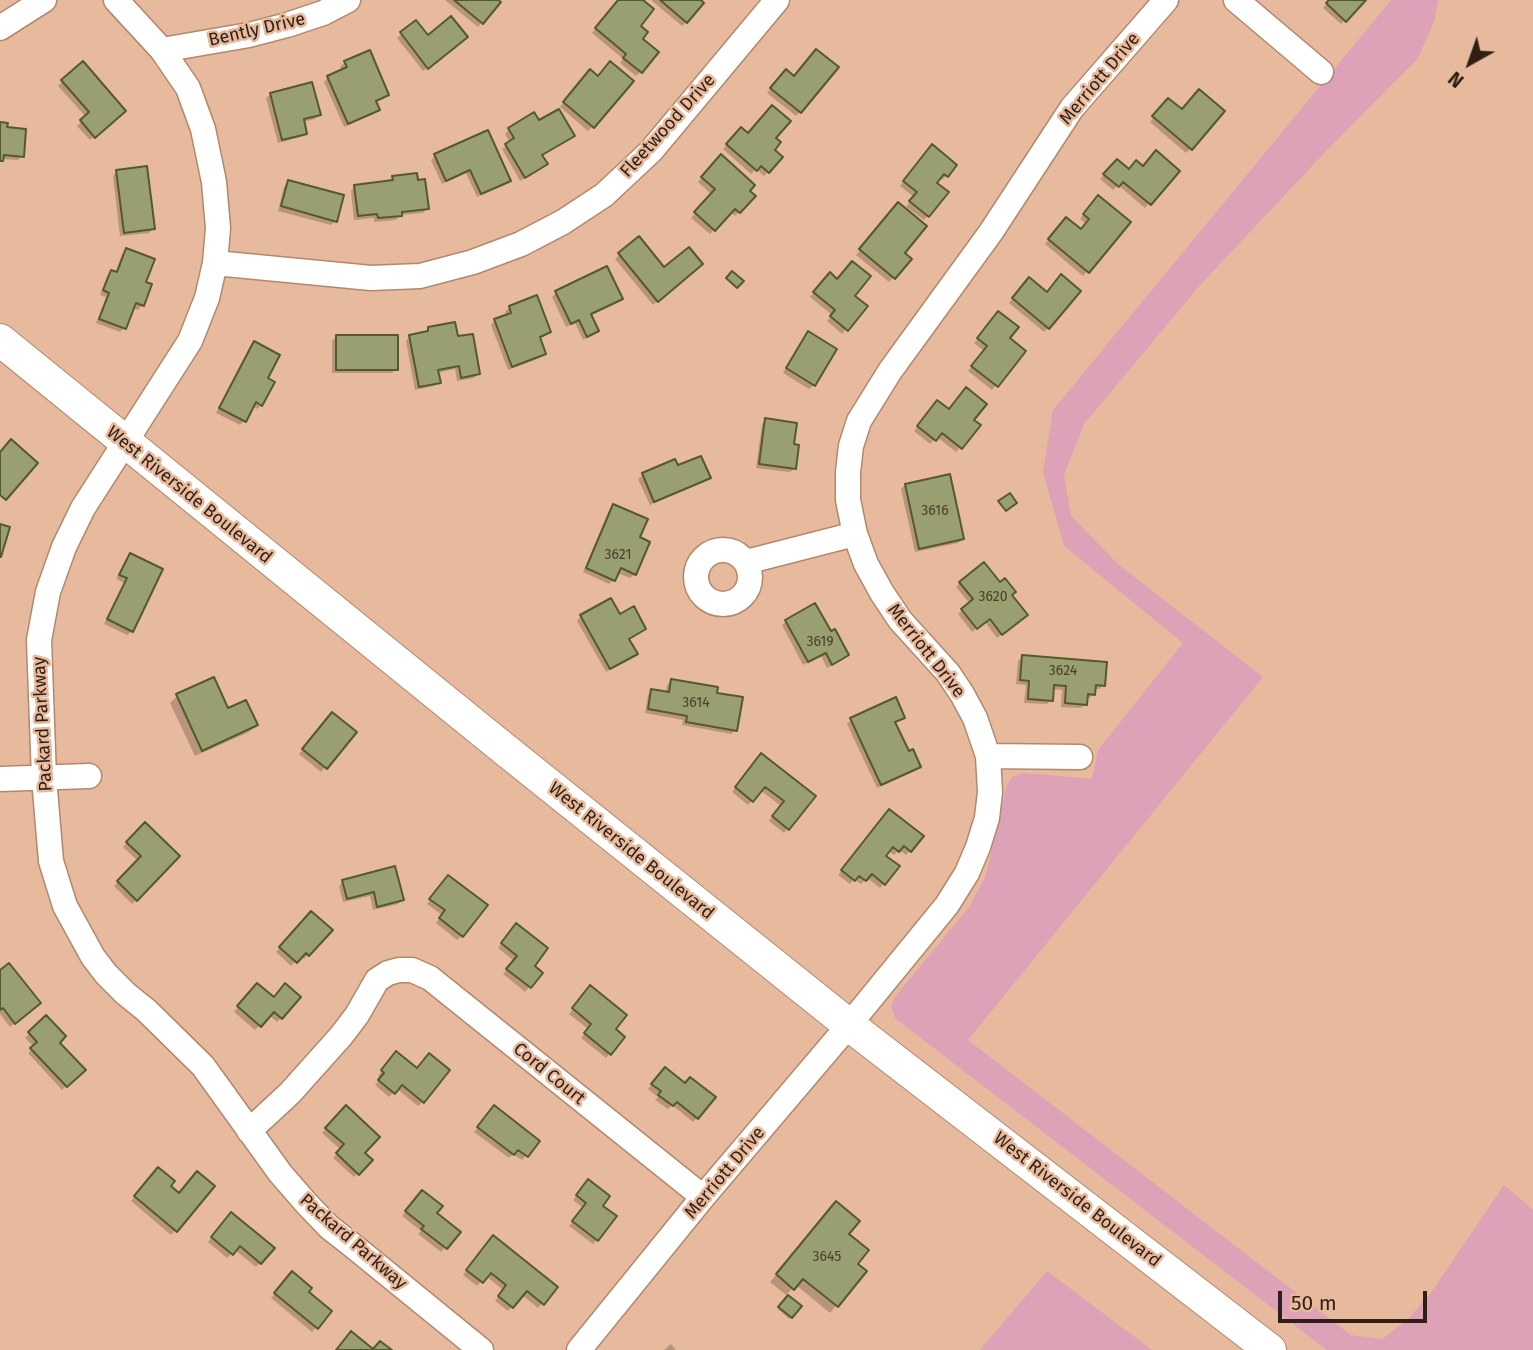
<!DOCTYPE html>
<style>
body{margin:0}
#map{position:relative;width:1533px;height:1350px;overflow:hidden;background:#e7ba9d;font-family:"Fira Sans",sans-serif}
canvas{display:block}
.north{position:absolute;left:1435px;top:28px;width:70px;height:70px;-webkit-text-stroke:5px #e7ba9d;paint-order:stroke;rotate:220deg;font-size:19px;font-weight:700;line-height:28px;text-align:center;color:#301f14}
.north::after{content:'';display:block;margin:auto;width:24px;height:32px;background:#301f14;clip-path:polygon(50% 0,100% 100%,50% 72%,0 100%)}
.scale{position:absolute;left:1278px;top:1291px;width:149px;height:32px;box-sizing:border-box;border:4px solid #301f14;border-top:0;padding-left:9px;font-size:21px;line-height:24px;white-space:nowrap;color:#301f14;-webkit-text-stroke:5px #e7ba9d;paint-order:stroke}
</style>
<div id="map">
<canvas width="1533" height="1350"></canvas>
<div class="north">N</div>
<div class="scale">50 m</div>
</div>
<script>
const g = document.querySelector('canvas').getContext('2d');
g.lineJoin = 'round';
function fill(path, color) { g.fillStyle = color; g.fill(path, 'evenodd'); }
const toPath = rows => new Path2D(rows.map(r => 'M' + r).join(''));
function strokePath(path, color, width, dash) { g.strokeStyle = color; g.lineWidth = width; g.lineCap = dash ? 'butt' : 'round'; g.setLineDash(dash || []); g.stroke(path); }
function label(font, color, halo, rows, align = 'center') {
  g.font = font + ' "Fira Sans",sans-serif'; g.lineWidth = 5; g.setLineDash([]); g.textBaseline = 'middle'; g.strokeStyle = halo; g.fillStyle = color; for (const [text, x, y, turn = 0] of rows) {
    g.save(); g.translate(x, y); g.rotate((+turn || 0) * Math.PI / 180); g.textAlign = isNaN(turn) ? turn : align; if (halo) g.strokeText(text, 0, 0); g.fillText(text, 0, 0); g.restore();
  }
}
fill(toPath([
 [1391,0,1438,0,1434,22,1418,58,1330,147,1201,284,1084,424,1064,475,1071,516,1119,565,1263,677,968,1040,1351,1335,1382,1339,1406,1321,1430,1294,1504,1185,1533,1210,1533,1350,1327,1350,896,1019,891,1007,895,997,970,906,986,875,1006,788,1012,777,1024,773,1092,779,1098,750,1183,643,1064,546,1043,472,1053,410],
 [1047,1271,1152,1350,980,1350]
]), '#dda1b8');
fill(toPath([
 [445,0,496,0,478,27],
 [620,0,640,0,638,26,641,39,641,72,636,76,620,63,623,59,592,33],
 [651,0,698,0,686,22,682,26],
 [1330,0,1363,0,1341,24,1323,8],
 [416,22,427,37,461,41,423,71,397,38],
 [345,62,387,95,383,99,374,103,377,110,373,114,344,127,324,82,328,77,343,71,340,67],
 [83,63,119,115,90,140,77,126,86,117,58,86],
 [782,75,794,78,800,112,796,116,767,93],
 [586,76,631,82,588,131,560,107],
 [271,94,319,114,315,119,303,122,305,133,301,137,278,143,266,98],
 [1164,104,1191,148,1186,153,1150,122],
 [534,115,538,123,569,140,541,156,545,164,520,181,502,149,510,143,505,134,509,129],
 [0,124,5,129,22,156,18,160,2,159,0,162],
 [741,129,748,135,774,138,772,150,781,157,764,176,756,169,751,174,723,149],
 [928,150,947,175,942,180,939,177,935,183,947,193,924,220,906,207,914,197,900,186],
 [435,156,509,180,504,185,477,197,466,173,442,184,431,160],
 [721,157,754,196,735,216,730,212,710,234,691,218,712,195,698,182],
 [1117,161,1129,171,1142,168,1177,171,1145,208,1118,185,1113,190,1100,179],
 [117,172,153,228,149,233,120,236,113,176],
 [393,178,427,208,423,213,400,215,396,220,374,222,374,218,354,220,351,191,355,186,388,183],
 [288,182,335,221,331,225,278,211,284,187],
 [1094,201,1128,222,1083,276,1045,244,1062,224,1081,231,1086,224,1080,219],
 [894,209,903,253,909,259,889,282,856,255],
 [639,238,664,269,697,268,653,305,615,259],
 [127,250,144,283,150,285,142,305,138,310,132,308,124,328,120,332,96,323,106,297,100,295,107,276,111,272,115,273,122,254],
 [826,279,853,296,865,307,842,334,827,321,832,315,810,297],
 [1025,284,1048,328,1044,332,1009,303],
 [556,293,621,298,617,303,590,316,597,330,593,335,583,340,575,323,566,327,552,297],
 [510,307,549,332,545,336,539,339,544,354,540,358,508,370,491,325,495,320,507,316,505,312],
 [994,318,1008,338,1024,351,992,390,968,371,984,351,974,343],
 [429,329,457,338,478,374,474,378,457,381,455,369,437,373,439,382,434,386,415,390,406,341,410,336,423,334],
 [337,336,396,369,392,373,332,373,332,341],
 [804,338,814,385,809,389,783,373],
 [255,343,265,378,261,405,257,409,252,406,244,421,240,425,216,413,250,347],
 [933,406,972,420,978,426,956,452,937,437,930,444,914,431],
 [766,420,792,446,795,468,790,472,756,468,762,424],
 [675,461,678,468,709,477,704,482,650,505,638,479,643,475],
 [905,485,963,539,958,543,915,552,901,489],
 [613,506,638,538,635,574,630,578,617,573,614,580,609,584,583,572,609,511],
 [130,555,132,631,127,635,104,624,124,583,116,579,126,559],
 [960,583,1010,596,1021,619,997,638,985,622,972,632,958,614,970,604,956,587],
 [581,616,627,640,635,654,631,658,606,672,577,621],
 [786,621,830,634,847,655,843,659,827,668,821,656,803,665,782,625],
 [1022,657,1103,685,1099,689,1094,689,1093,694,1089,699,1086,698,1085,704,1081,708,1061,707,1062,690,1052,689,1051,700,1047,704,1024,703,1026,685,1016,684,1018,661],
 [671,681,715,694,736,730,731,734,682,725,683,720,645,713,648,695,652,691,666,693,667,685],
 [177,696,256,725,249,732,195,756,170,703],
 [903,717,894,724,908,753,919,766,915,771,877,788,847,724,851,720],
 [328,719,354,733,321,772,299,754],
 [757,759,813,796,784,833,769,821,781,806,760,790,748,805,732,792],
 [885,815,910,850,906,855,899,850,894,855,888,851,883,856,884,883,880,888,867,878,861,884,854,879,850,884,838,875],
 [145,824,178,856,132,904,114,886,138,861,123,847],
 [343,881,402,900,398,904,373,910,370,896,343,902,339,886],
 [444,881,462,936,457,940,436,923,442,915,427,904],
 [311,914,330,930,304,959,300,956,291,966,276,952],
 [512,929,532,966,541,973,525,992,503,974,514,961,498,948],
 [0,972,35,1007,10,1027,0,1014],
 [253,989,273,999,299,997,277,1022,269,1015,255,1030,234,1012],
 [586,992,613,1029,610,1053,606,1058,581,1038,588,1029,569,1014],
 [46,1017,57,1043,83,1070,62,1090,28,1053,34,1047,25,1038],
 [392,1058,423,1102,418,1106,397,1089,389,1097,375,1085,381,1078,378,1076],
 [661,1073,697,1118,693,1122,672,1105,668,1109,655,1100,658,1097,648,1089],
 [346,1108,362,1153,370,1160,354,1177,333,1158,341,1150,322,1133],
 [490,1112,538,1141,522,1160,513,1154,509,1158,474,1132],
 [154,1174,179,1195,212,1186,171,1235,131,1201],
 [584,1186,601,1206,615,1217,593,1244,569,1226,583,1208,573,1200],
 [418,1196,458,1232,441,1252,418,1234,421,1231,402,1216],
 [829,1211,847,1234,856,1264,865,1271,830,1313,796,1285,786,1295,770,1282],
 [227,1218,260,1263,256,1267,235,1250,227,1258,208,1242],
 [488,1242,556,1287,538,1308,522,1295,508,1311,495,1301,503,1290,486,1276,477,1286,463,1275],
 [288,1278,330,1311,312,1332,271,1298],
 [788,1297,800,1306,789,1319,778,1309],
 [671,1344,676,1350,664,1350]
]), '#0003');
const building = toPath([
 [454,0,498,0,501,2,483,24,454,0],
 [618,0,643,0,654,9,641,26,648,32,643,39,659,52,642,73,623,58,626,54,595,28,618,0],
 [660,0,701,0,704,3,687,23,660,0],
 [1329,0,1366,0,1346,22,1326,3,1329,0],
 [451,16,468,37,428,69,400,32,416,20,428,35,451,16],
 [816,49,839,67,801,113,770,88,786,69,794,76,816,49],
 [370,50,389,95,376,101,380,110,348,124,327,76,347,67,344,61,370,50],
 [83,61,126,111,95,138,80,120,89,112,61,80,83,61],
 [610,61,634,81,594,128,563,102,590,69,598,76,610,61],
 [312,82,321,115,304,119,307,134,282,140,270,93,312,82],
 [1199,89,1225,111,1192,150,1152,116,1168,98,1182,109,1199,89],
 [772,105,791,121,776,138,781,142,775,150,783,157,769,173,761,166,757,171,726,144,741,127,748,133,772,105],
 [559,109,575,136,542,155,548,164,525,178,505,144,514,138,508,128,534,112,539,120,559,109],
 [0,122,8,123,7,127,26,129,24,157,4,155,3,161,0,161,0,122],
 [488,130,511,181,481,194,470,170,446,181,434,154,488,130],
 [932,144,957,165,948,177,944,174,937,183,949,192,929,217,909,201,917,192,903,181,932,144],
 [1156,150,1180,171,1151,205,1123,182,1119,187,1103,174,1117,159,1129,169,1136,160,1143,166,1156,150],
 [721,154,755,185,750,191,756,196,740,213,735,209,715,231,694,212,715,189,701,177,721,154],
 [147,166,155,229,124,233,116,170,147,166],
 [417,173,418,180,425,179,429,209,402,212,402,216,378,218,377,214,358,216,354,185,393,180,392,176,417,173],
 [288,180,344,195,337,222,281,206,288,180],
 [1098,195,1131,222,1089,273,1048,239,1066,217,1081,229,1089,219,1083,214,1098,195],
 [898,202,927,226,905,253,912,259,895,279,859,249,898,202],
 [639,236,664,267,689,247,703,264,658,302,618,253,639,236],
 [126,248,155,259,146,282,152,284,144,306,136,303,126,329,99,319,109,293,103,290,111,270,117,272,126,248],
 [852,261,871,276,855,296,868,306,848,331,830,316,835,310,813,292,830,272,837,279,852,261],
 [607,266,623,299,591,314,599,331,587,337,579,320,571,324,555,291,607,266],
 [732,271,744,281,737,288,726,278,732,271],
 [1061,274,1081,291,1049,329,1012,298,1029,277,1047,292,1061,274],
 [537,295,551,332,540,337,546,354,512,367,494,319,511,313,509,306,537,295],
 [998,311,1019,327,1010,338,1026,351,998,387,971,366,987,346,977,338,998,311],
 [455,322,458,336,473,334,480,374,461,378,459,366,438,370,441,383,419,387,409,335,428,331,428,327,455,322],
 [808,331,837,349,815,386,786,368,808,331],
 [336,335,398,335,398,370,336,370,336,335],
 [254,341,280,355,268,378,275,382,262,406,256,402,246,422,219,408,254,341],
 [966,387,987,404,974,420,981,425,962,449,942,433,936,441,917,426,937,400,949,409,966,387],
 [765,418,797,423,794,444,799,445,796,469,759,464,765,418],
 [11,439,38,463,6,500,0,495,0,452,11,439],
 [701,456,711,478,654,502,642,473,675,459,678,465,701,456],
 [950,474,964,539,919,549,905,484,950,474],
 [1010,493,1017,503,1006,511,998,501,1010,493],
 [613,504,648,519,640,537,650,542,636,575,621,568,615,581,586,568,613,504],
 [0,524,10,527,1,557,0,557,0,524],
 [130,553,163,569,133,632,107,619,127,578,119,575,130,553],
 [984,562,1000,582,1005,578,1016,592,1012,595,1028,615,1002,635,990,619,977,629,961,609,973,599,959,582,984,562],
 [611,598,620,614,634,606,646,629,629,639,638,654,610,669,580,615,611,598],
 [815,603,831,631,835,629,849,655,832,665,826,653,808,662,785,620,815,603],
 [1022,655,1107,662,1105,686,1096,685,1095,695,1088,694,1087,705,1065,703,1066,686,1054,685,1053,701,1028,699,1029,681,1020,680,1022,655],
 [214,677,228,708,246,700,258,725,202,751,176,694,214,677],
 [671,679,718,687,717,693,743,697,737,731,686,722,687,716,648,709,651,689,669,692,671,679],
 [896,697,905,718,895,722,909,751,913,749,921,767,881,785,850,718,896,697],
 [332,712,357,732,327,769,302,749,332,712],
 [761,753,816,796,789,830,772,816,784,801,765,787,753,802,735,787,761,753],
 [889,809,924,836,911,852,904,846,899,852,893,847,886,856,900,866,885,885,872,874,866,881,859,876,855,881,841,870,889,809],
 [145,822,180,856,137,901,117,881,141,856,126,842,145,822],
 [395,866,404,900,377,907,374,892,347,899,342,880,395,866],
 [448,875,488,905,463,937,439,918,445,910,429,899,448,875],
 [311,911,333,930,309,956,306,953,297,963,279,947,311,911],
 [516,923,548,948,535,966,543,973,531,988,506,969,517,956,501,943,516,923],
 [9,963,41,1003,15,1024,3,1008,0,1010,0,970,9,963],
 [257,983,274,997,285,983,301,997,282,1019,274,1012,261,1027,237,1006,257,983],
 [590,985,627,1015,616,1029,625,1037,611,1055,584,1033,591,1024,572,1008,590,985],
 [46,1015,66,1036,60,1043,86,1070,67,1087,30,1048,37,1042,28,1032,46,1015],
 [396,1051,417,1068,429,1053,450,1070,424,1103,402,1085,395,1094,378,1080,384,1073,381,1070,396,1051],
 [665,1067,685,1083,690,1077,716,1097,698,1119,677,1102,673,1106,658,1095,661,1091,651,1084,665,1067],
 [346,1105,380,1137,365,1153,373,1160,359,1175,336,1153,344,1144,325,1128,346,1105],
 [494,1105,540,1141,528,1157,518,1150,514,1155,477,1127,494,1105],
 [158,1167,175,1181,171,1186,179,1193,197,1171,215,1186,177,1232,134,1196,158,1167],
 [588,1179,610,1196,603,1206,617,1216,598,1241,572,1221,586,1203,576,1195,588,1179],
 [422,1190,443,1206,437,1213,461,1232,447,1249,421,1229,424,1226,405,1211,422,1190],
 [836,1201,860,1221,849,1234,869,1250,858,1264,867,1271,838,1307,803,1279,794,1290,776,1274,836,1201],
 [231,1212,275,1248,261,1264,240,1246,233,1255,211,1237,231,1212],
 [493,1235,558,1287,544,1305,527,1291,513,1308,498,1296,506,1285,491,1273,483,1283,466,1270,493,1235],
 [292,1271,312,1288,309,1292,332,1311,318,1329,274,1293,292,1271],
 [788,1295,802,1306,792,1318,778,1307,788,1295],
 [351,1331,373,1349,380,1341,392,1350,336,1350,351,1331]
]);
fill(building, '#999f70');
strokePath(building, '#555a2d', 2);
const minor = toPath([
 [116,0,162,50,188,88,203,129,214,182,218,228,215,263,207,298,190,341,83,508,64,547,48,592,39,640,44,778,51,861,65,906,93,957,106,974,126,994,146,1010,203,1066,280,1173,306,1203,329,1227,352,1245,481,1350],
 [1236,0,1321,72],
 [0,28,44,0],
 [162,50,249,35,287,25,323,13,348,0],
 [215,263,371,278,420,276,473,262,521,244,563,222,604,195,651,151,777,0],
 '696 577a27 27 0 1 1 54 0a27 27 0 1 1-54 0Z',
 [746,562,855,534],
 [988,756,1080,757],
 [0,779,89,776],
 [249,1131,290,1093,341,1036,357,1015,377,980,388,973,399,970,412,970,430,978,703,1197],
 [579,1350,703,1197,849,1025,947,905,967,873,978,847,987,818,990,792,988,756,975,718,962,694,948,673,900,620,882,593,866,564,855,534,848,500,848,472,851,446,859,421,890,371,991,232,1072,108,1166,0]
]);
const major = toPath([
 [0,340,503,748,849,1025,1270,1350]
]);
strokePath(minor, '#b2886c', 27);
strokePath(major, '#b2886c', 34);
strokePath(minor, '#fff', 24);
strokePath(major, '#fff', 32);
label('14px', '#4a3f2b', null, [
 ["3616",935,511],
 ["3621",618,555],
 ["3620",993,597],
 ["3619",820,642],
 ["3624",1063,671],
 ["3614",696,703],
 ["3645",827,1257]
]);
label('18px', '#301f14', '#e7ba9d', [
 ["Bently Drive",257,30,-13],
 ["Merriott Drive",1100,79,-50],
 ["Fleetwood Drive",668,126,-48],
 ["West Riverside Boulevard",189,495,39],
 ["Merriott Drive",926,651,52],
 ["Packard Parkway",43,724,-93],
 ["West Riverside Boulevard",631,851,39],
 ["Cord Court",549,1074,39],
 ["Merriott Drive",725,1173,-50],
 ["West Riverside Boulevard",1077,1200,38],
 ["Packard Parkway",353,1242,41]
]);
</script>
